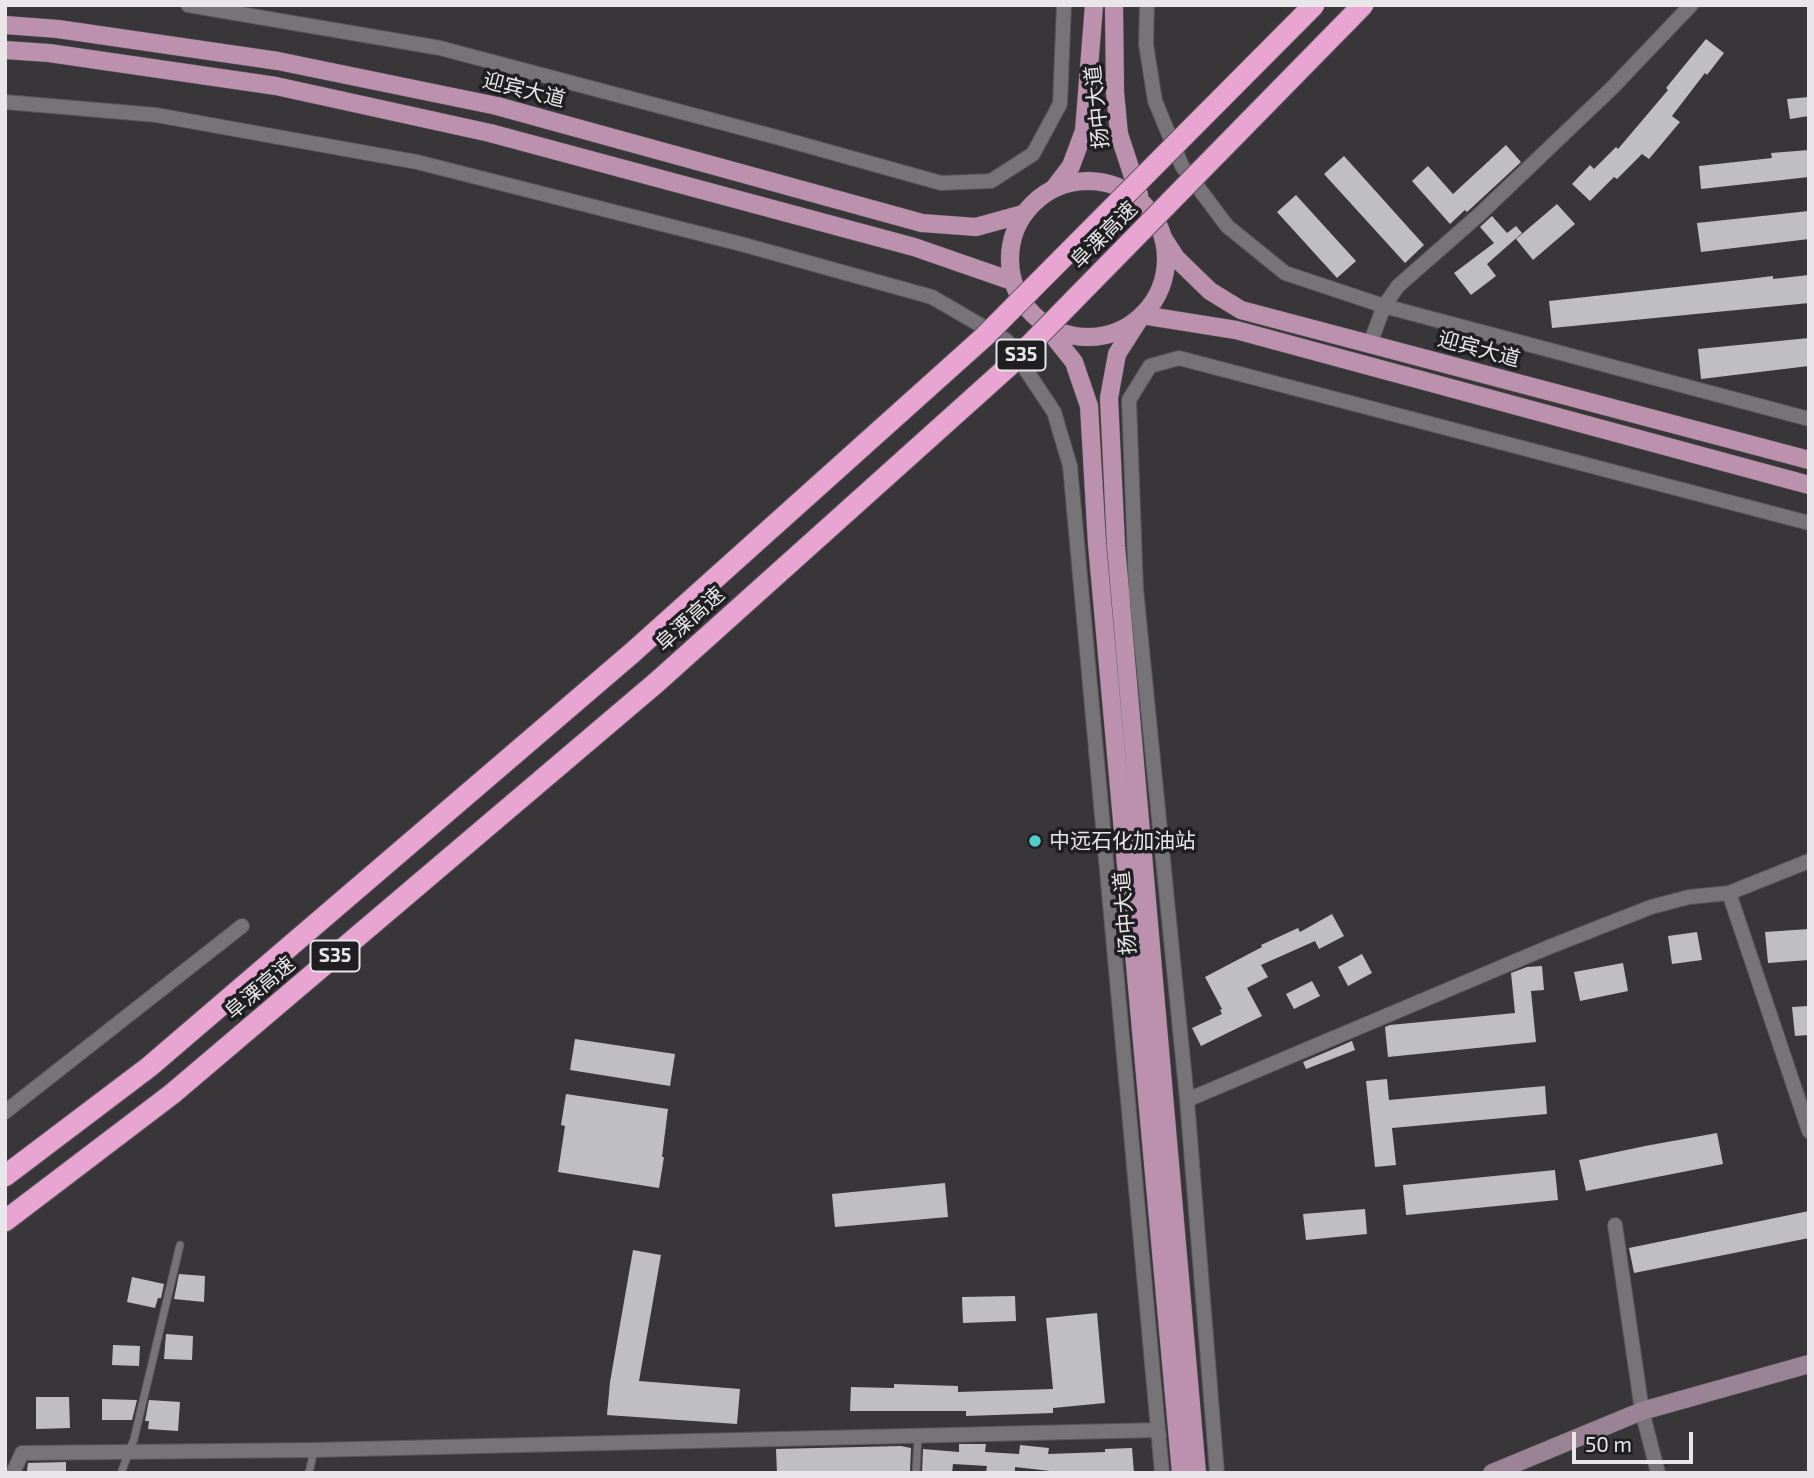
<!DOCTYPE html>
<meta charset="utf-8">
<style>
body{margin:0}
#map{position:relative;width:1814px;height:1478px;overflow:hidden;background:#39363a;font-family:"Exo 2",sans-serif}
canvas{display:block}
.frame{position:absolute;inset:0;border:7px solid #e8e6e9;pointer-events:none}
.scale{position:absolute;left:1572px;top:1432px;width:121px;height:32px;box-sizing:border-box;border:4px solid #e8e6e9;border-top:0;padding-left:9px;font-size:21px;line-height:24px;white-space:nowrap;color:#e8e6e9;-webkit-text-stroke:5px #1f1e20;paint-order:stroke}
</style>
<div id="map">
<canvas width="1814" height="1478"></canvas>
<div class="frame"></div>
<div class="scale">50 m</div>
</div>
<script>
const g = document.querySelector('canvas').getContext('2d');
g.lineJoin = 'round';
function fill(path, color) { g.fillStyle = color; g.fill(path, 'evenodd'); }
const toPath = rows => new Path2D(rows.map(r => 'M' + r).join(''));
function strokePath(path, color, width, dash) { g.strokeStyle = color; g.lineWidth = width; g.lineCap = dash ? 'butt' : 'round'; g.setLineDash(dash || []); g.stroke(path); }
function label(font, color, halo, rows, align = 'center') {
  g.font = font + ' "Exo 2","Noto Sans SC",sans-serif'; g.lineWidth = 7; g.setLineDash([]); g.textBaseline = 'middle'; g.strokeStyle = halo; g.fillStyle = color; for (const [text, x, y, turn = 0] of rows) {
    g.save(); g.translate(x, y); g.rotate((+turn || 0) * Math.PI / 180); g.textAlign = isNaN(turn) ? turn : align; if (halo) g.strokeText(text, 0, 0); g.fillText(text, 0, 0); g.restore();
  }
}
fill(toPath([
 [1706,39,1724,53,1707,75,1705,73,1672,116,1680,122,1649,159,1642,154,1617,179,1614,177,1590,201,1572,184,1590,165,1594,169,1616,147,1618,149,1668,90,1666,88],
 [1809,97,1809,116,1790,119,1787,99],
 [1506,145,1521,162,1467,212,1465,210,1450,224,1412,181,1428,166,1453,194],
 [1809,150,1809,177,1701,189,1699,166,1772,158,1771,153],
 [1344,156,1424,245,1405,263,1324,174],
 [1296,195,1356,261,1337,278,1277,212],
 [1557,204,1575,224,1533,260,1516,239],
 [1809,211,1809,239,1701,252,1697,223],
 [1492,216,1507,233,1516,226,1522,233,1487,264,1496,276,1471,295,1454,273,1494,243,1480,227],
 [1809,275,1809,303,1552,328,1549,301,1740,280,1773,276,1773,279],
 [1809,338,1809,366,1701,379,1698,349],
 [1332,914,1344,936,1319,949,1315,941,1261,965,1268,977,1247,988,1262,1016,1201,1046,1192,1028,1222,1014,1220,1010,1222,1009,1205,977,1262,947,1261,945,1298,928,1300,932],
 [1809,929,1809,960,1768,963,1765,932],
 [1697,932,1702,960,1672,964,1668,936],
 [1362,954,1372,973,1348,986,1338,967],
 [1623,963,1628,991,1580,1001,1574,972],
 [1542,966,1544,990,1531,991,1536,1042,1388,1057,1385,1027,1390,1025,1515,1013,1511,973,1527,967],
 [1312,981,1320,996,1294,1009,1286,994],
 [1809,1006,1809,1035,1795,1036,1792,1007],
 [575,1039,675,1054,670,1086,570,1070],
 [1352,1041,1355,1050,1306,1069,1303,1062],
 [1387,1079,1389,1100,1545,1086,1547,1114,1392,1128,1396,1165,1375,1167,1366,1081],
 [566,1094,668,1109,662,1157,664,1157,659,1188,558,1172,565,1126,561,1125],
 [1717,1133,1723,1164,1586,1191,1579,1160,1645,1146],
 [1555,1170,1558,1200,1406,1215,1403,1185],
 [945,1183,948,1217,835,1227,832,1194],
 [1365,1209,1367,1234,1306,1240,1303,1214],
 [1809,1211,1809,1238,1634,1273,1629,1248],
 [633,1250,661,1255,639,1381,740,1389,737,1424,607,1415,610,1382],
 [179,1274,205,1276,204,1302,174,1299],
 [132,1277,164,1284,161,1298,158,1298,155,1308,127,1302],
 [1015,1296,1016,1321,963,1323,962,1297],
 [1097,1313,1105,1403,1053,1408,1053,1413,966,1416,966,1411,850,1411,851,1387,894,1388,894,1384,958,1386,958,1392,1053,1389,1046,1318],
 [166,1334,193,1336,192,1360,164,1359],
 [113,1345,140,1346,139,1366,112,1365],
 [36,1397,69,1397,70,1428,36,1429],
 [102,1399,137,1400,132,1420,102,1420],
 [149,1400,180,1402,178,1431,148,1429,149,1421,145,1421],
 [959,1444,986,1444,985,1452,1019,1454,1020,1445,1049,1448,1048,1454,1105,1452,1105,1449,1132,1448,1134,1473,1068,1473,1015,1467,1015,1473,986,1473,987,1466,953,1464,952,1473,922,1473,923,1449,959,1452],
 [901,1446,911,1448,910,1471,857,1473,777,1473,776,1449],
 [66,1462,66,1472,27,1471,28,1463]
]), '#bebec3');
const lane = toPath([
 [121,1473,134,1439,180,1245],
 [309,1473,314,1450],
 [916,1473,918,1436]
]);
const street = toPath([
 [188,5,440,48,776,137,941,183,991,181,1033,154,1060,104,1064,5],
 [1147,5,1146,44,1155,101,1182,166,1227,226,1285,273,1384,306,1809,419],
 [5,102,156,115,417,162,741,244,932,297,1006,340,1054,412,1070,466,1162,1473],
 [1370,344,1384,306,1398,286,1480,214,1613,87,1691,5],
 [1729,893,1809,1131],
 [1187,1100,1549,947,1651,907,1689,897,1729,893,1809,861],
 [5,1112,242,926],
 [1615,1225,1642,1411,1658,1473],
 [13,1473,22,1453,314,1450,1158,1430,1159,1437],
 [1217,1473,1187,1100,1136,589,1129,400,1150,366,1179,358,1809,523]
]);
const secondary = toPath([
 [1492,1473,1642,1411,1809,1364]
]);
const primary = toPath([
 [1114,5,1115,92,1119,134,1139,195],
 [5,25,58,29,278,61,497,106,922,223,976,227,1023,214],
 [5,50,49,53,276,86,490,133,914,247,1012,281],
 '1010 259a78 78 0 1 1 156 0a78 78 0 1 1-156 0Z',
 [1055,187,1071,166,1084,131,1094,5],
 [1163,238,1176,258,1210,291,1241,310,1809,460],
 [1043,323,1074,362,1089,406,1097,544,1181,1473],
 [1197,1473,1116,546,1109,398,1117,354,1142,315,1236,330,1809,485]
]);
const highway = toPath([
 [5,1176,149,1067,632,653],
 [5,1221,172,1094,657,682]
]);
strokePath(lane, '#585559', 9);
strokePath(street, '#585559', 16);
strokePath(secondary, '#585559', 19);
strokePath(primary, '#585559', 19);
strokePath(highway, '#585559', 23);
strokePath(lane, '#777479', 7);
strokePath(street, '#777479', 14);
strokePath(secondary, '#998394', 18);
strokePath(primary, '#bb91ae', 18);
strokePath(highway, '#e8a5d2', 21);
const highwayBridge = toPath([
 [632,653,984,337,1314,5],
 [657,682,1010,365,1363,5]
]);
strokePath(highwayBridge, '#585559', 23, []);
strokePath(highwayBridge, '#e8a5d2', 21);
for (const [x, y, r, color] of [
 [1035,841,7,"#52cdcd"]
]) { const dot = new Path2D(); dot.arc(x, y, r, 0, 2 * Math.PI); g.fillStyle = color; g.fill(dot); strokePath(dot, '#1f1e20', 2.5); }
for (const [x, y, w] of [
 [1021,355,49],
 [335,956,49]
]) { const box = new Path2D(); box.roundRect(x - w / 2, y - 15.5, w, 31, 5); g.fillStyle = '#1f1e20'; g.fill(box); strokePath(box, '#e8e6e9', 2); }
label('bold 19px', '#e8e6e9', null, [
 ["S35",1021,355],
 ["S35",335,956]
]);
label('21px', '#e8e6e9', '#1f1e20', [
 ["迎宾大道",524,90,14],
 ["扬中大道",1097,107,-96],
 ["阜溧高速",1104,235,-45],
 ["迎宾大道",1479,349,15],
 ["阜溧高速",690,619,-42],
 ["扬中大道",1125,913,-95],
 ["阜溧高速",260,988,-40]
]);
label('21px', '#e8e6e9', '#1f1e20', [
 ["中远石化加油站",1049,841]
], 'left');
</script>
